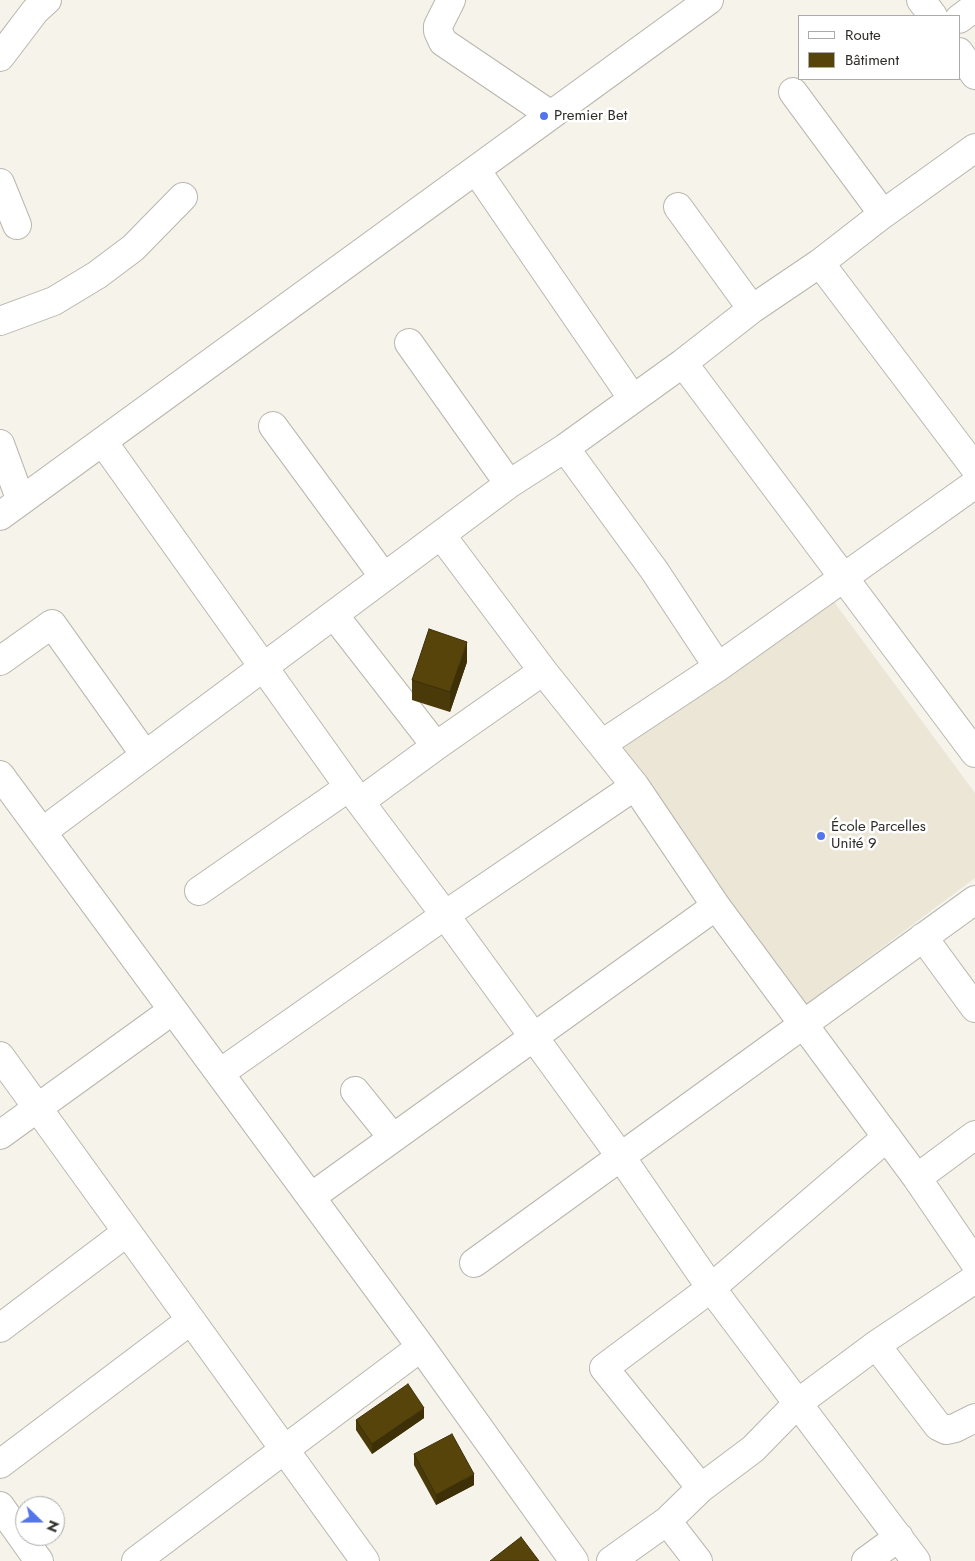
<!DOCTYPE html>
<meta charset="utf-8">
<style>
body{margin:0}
#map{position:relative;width:975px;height:1561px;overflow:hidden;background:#f6f3ea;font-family:Jost,sans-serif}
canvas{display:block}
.legend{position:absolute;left:798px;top:15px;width:162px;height:65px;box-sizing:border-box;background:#fff;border:1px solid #ababaa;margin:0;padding:6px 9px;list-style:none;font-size:15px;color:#2e2d2a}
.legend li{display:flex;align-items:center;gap:10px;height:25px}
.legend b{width:25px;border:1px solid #ababaa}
.north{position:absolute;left:15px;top:1496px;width:50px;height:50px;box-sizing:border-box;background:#fff;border:1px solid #ababaa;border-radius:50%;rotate:112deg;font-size:14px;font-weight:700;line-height:20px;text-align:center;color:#2e2d2a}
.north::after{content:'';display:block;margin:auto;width:18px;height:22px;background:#5474e9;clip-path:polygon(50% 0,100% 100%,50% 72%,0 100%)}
</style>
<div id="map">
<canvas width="975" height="1561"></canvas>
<ul class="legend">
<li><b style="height:6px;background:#fff"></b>Route</li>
<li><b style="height:14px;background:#57440a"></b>Bâtiment</li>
</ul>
<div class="north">N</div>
</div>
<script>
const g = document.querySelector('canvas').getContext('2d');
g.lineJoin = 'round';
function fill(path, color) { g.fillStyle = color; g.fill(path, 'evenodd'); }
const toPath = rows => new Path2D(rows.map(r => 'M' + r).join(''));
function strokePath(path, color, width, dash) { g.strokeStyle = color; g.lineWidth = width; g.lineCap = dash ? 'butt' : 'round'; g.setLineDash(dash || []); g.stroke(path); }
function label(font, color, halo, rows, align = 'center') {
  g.font = font + ' Jost,sans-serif'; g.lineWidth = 5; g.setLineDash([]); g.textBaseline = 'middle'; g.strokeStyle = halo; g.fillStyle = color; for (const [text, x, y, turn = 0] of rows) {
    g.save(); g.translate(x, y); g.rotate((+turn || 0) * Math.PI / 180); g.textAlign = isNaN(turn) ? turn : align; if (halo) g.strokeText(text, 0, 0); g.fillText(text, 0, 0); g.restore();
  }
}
fill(toPath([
 [823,587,975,793,975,878,797,1011,605,750]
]), '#ece6d6');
const minor = toPath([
 [451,0,438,26,438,31,443,42,551,115],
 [921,0,933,16],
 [959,19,975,7],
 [959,52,975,75],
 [0,57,35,11,47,0],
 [793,92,883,214],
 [476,170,633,399],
 [0,183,17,225],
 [678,207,752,309],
 [820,263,975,468],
 [0,321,54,301,97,275,133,248,183,197],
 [409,343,509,484],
 [683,363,975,753],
 [273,426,384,577],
 [103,442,349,787,445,915,621,1157,711,1288,916,1561],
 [0,444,21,501],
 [565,448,654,570,718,667,602,744],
 [0,516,709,0],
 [441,535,543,671,635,786,716,906,917,1178,975,1263],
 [334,615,436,746],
 [0,661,52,624,145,755],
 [718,667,975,484],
 [0,775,421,1347,574,1561],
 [361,801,436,746,543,671],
 [42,832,509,484,565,448,683,363,752,309,820,263,883,214,975,148],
 [199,891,349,787],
 [923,937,975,1008],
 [0,1056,365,1561],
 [220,1073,445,915,635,786],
 [355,1091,393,1138],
 [0,1135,173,1010],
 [917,1178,975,1135],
 [311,1197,716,906],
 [474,1263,975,900],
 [0,1328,127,1232],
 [876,1345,938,1426,946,1430,955,1428,975,1418],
 [0,1464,191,1320],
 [701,1488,604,1368,711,1288,887,1137],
 [0,1506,39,1561],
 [667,1521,698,1561],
 [136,1561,421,1347],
 [611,1561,667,1521,701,1488,753,1449,798,1403,876,1345,975,1279],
 [866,1561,899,1537]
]);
strokePath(minor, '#b9b6ae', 30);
strokePath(minor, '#fff', 28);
fill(toPath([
 [467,662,450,712,412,700,412,680],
 [424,1418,372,1454,356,1430,356,1420],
 [414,1454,474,1485,436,1505,414,1465]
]), '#4b3a09');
fill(toPath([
 [467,642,467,662,450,712,450,692],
 [424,1408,424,1418,372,1454,372,1444],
 [474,1474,474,1485,436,1505,436,1495]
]), '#3d3007');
const building = toPath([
 [429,629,467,642,450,692,412,680,429,629],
 [408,1384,424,1408,372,1444,356,1420,408,1384],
 [452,1434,474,1474,436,1495,414,1454,452,1434],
 [521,1537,539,1561,490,1561,521,1537]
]);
fill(building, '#57440a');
strokePath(building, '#3d3007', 1);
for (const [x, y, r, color] of [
 [544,116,5,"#5474e9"],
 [821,836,5,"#5474e9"]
]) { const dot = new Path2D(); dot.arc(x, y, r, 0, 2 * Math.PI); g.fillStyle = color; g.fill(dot); strokePath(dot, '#fff', 2); }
label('15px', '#2e2d2a', '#fff', [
 ["Premier Bet",554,116],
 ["École Parcelles",831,827],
 ["Unité 9",831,844]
], 'left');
</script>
